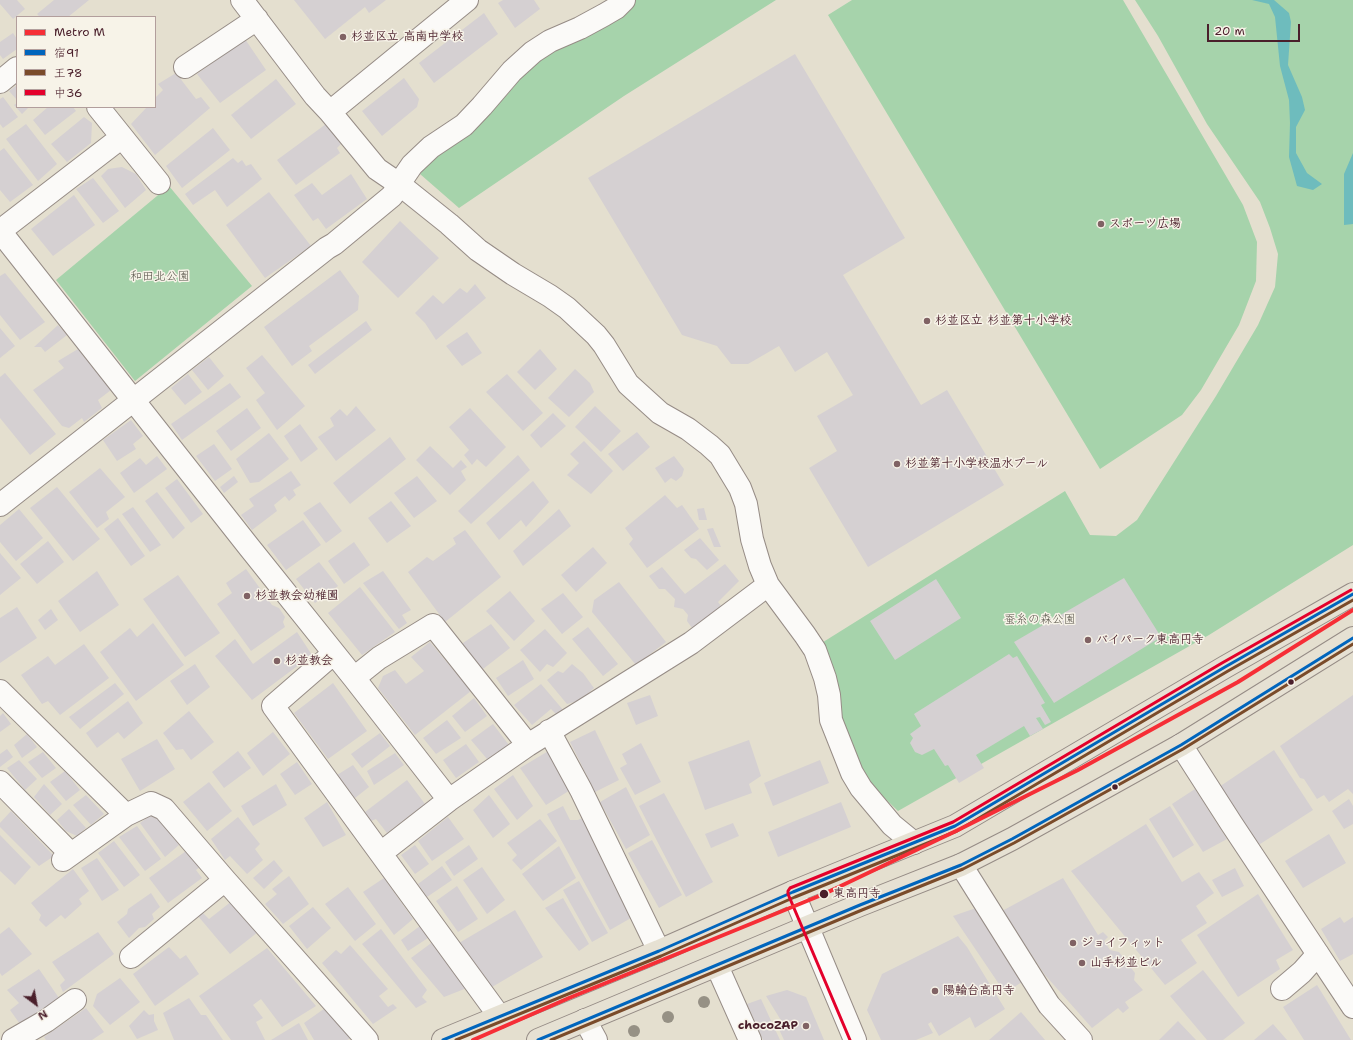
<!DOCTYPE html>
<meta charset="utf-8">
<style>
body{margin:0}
#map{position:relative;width:1353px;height:1040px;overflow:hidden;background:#e4dfcf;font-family:"Shantell Sans","Klee One",sans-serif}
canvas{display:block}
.legend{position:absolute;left:16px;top:16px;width:140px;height:92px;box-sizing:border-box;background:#f7f3e8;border:1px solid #b29e9c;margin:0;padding:5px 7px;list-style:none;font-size:12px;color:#4a1f2b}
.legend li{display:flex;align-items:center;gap:8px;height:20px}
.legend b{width:20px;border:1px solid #b29e9c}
.north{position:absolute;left:16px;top:984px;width:40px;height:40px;-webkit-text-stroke:3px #f7f3e8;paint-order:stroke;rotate:148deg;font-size:11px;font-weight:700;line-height:16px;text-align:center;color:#4a1f2b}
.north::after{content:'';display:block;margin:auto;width:14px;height:18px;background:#4a1f2b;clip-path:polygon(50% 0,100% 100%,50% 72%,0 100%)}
.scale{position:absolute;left:1207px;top:24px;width:93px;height:18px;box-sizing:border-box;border:2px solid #4a1f2b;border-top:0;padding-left:5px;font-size:12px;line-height:14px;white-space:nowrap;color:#4a1f2b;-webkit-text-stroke:3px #f7f3e8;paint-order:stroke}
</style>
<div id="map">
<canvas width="1353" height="1040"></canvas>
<ul class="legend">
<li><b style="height:5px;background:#f62e36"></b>Metro M</li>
<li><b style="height:5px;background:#0065bd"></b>宿91</li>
<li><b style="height:5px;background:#7a4b2a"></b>王78</li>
<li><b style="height:5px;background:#e4002b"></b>中36</li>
</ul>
<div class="north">N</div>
<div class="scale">20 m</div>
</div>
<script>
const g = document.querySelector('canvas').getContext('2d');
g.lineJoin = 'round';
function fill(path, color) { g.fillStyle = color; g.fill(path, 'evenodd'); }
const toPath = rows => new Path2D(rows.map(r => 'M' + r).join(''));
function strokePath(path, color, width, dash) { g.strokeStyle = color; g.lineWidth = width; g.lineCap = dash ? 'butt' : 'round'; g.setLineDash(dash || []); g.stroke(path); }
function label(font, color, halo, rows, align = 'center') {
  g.font = font + ' "Shantell Sans","Klee One",sans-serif'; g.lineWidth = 3; g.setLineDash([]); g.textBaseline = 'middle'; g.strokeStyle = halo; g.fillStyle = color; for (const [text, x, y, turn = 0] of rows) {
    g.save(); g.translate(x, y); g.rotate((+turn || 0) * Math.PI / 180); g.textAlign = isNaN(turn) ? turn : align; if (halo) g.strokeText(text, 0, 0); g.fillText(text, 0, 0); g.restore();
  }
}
fill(toPath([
 [632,0,776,0,624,96,459,208,420,174,431,159,464,135,494,109,513,88,528,68],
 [852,0,1123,0,1243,205,1257,242,1256,281,1239,325,1201,390,1182,415,1100,469,828,15],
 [1135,0,1353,0,1353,545,1209,635,898,811,872,786,846,740,820,644,1065,491,1090,535,1116,536,1137,520,1216,396,1258,325,1275,287,1278,254,1270,228,1260,202,1207,124,1158,36],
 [169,186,252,286,135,381,56,280]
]), '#a6d3ab');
fill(toPath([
 [1252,0,1274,0,1289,13,1291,22,1288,65,1302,97,1305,110,1296,127,1296,153,1307,173,1322,184,1313,190,1297,186,1289,157,1290,123,1289,100,1280,66,1275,17,1269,4],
 [1353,153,1353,224,1344,225,1344,174]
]), '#6ebcbd');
fill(toPath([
 [0,0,17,0,25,9,13,19,0,4],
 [54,0,89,0,68,17,40,17,37,14],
 [294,0,386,0,369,13,365,7,325,39],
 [503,0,534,0,540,9,515,28,498,3],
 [484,13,498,34,434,83,419,63],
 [13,33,17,39,17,49,3,59,0,55,0,42],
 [245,39,266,70,220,103,197,74],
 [795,54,905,238,843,275,921,405,947,390,1004,485,868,567,809,468,837,451,817,416,853,395,827,352,795,372,779,346,748,364,731,364,717,346,682,335,588,178],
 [176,73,196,99,201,97,210,108,155,155,131,124,147,107,155,107,155,98,163,90,158,84],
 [404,78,419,99,417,107,382,136,362,111],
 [276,79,296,104,251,139,231,115],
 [17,85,17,100,9,91],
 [3,97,18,117,3,128,0,124,0,99],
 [17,103,17,107,29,107,22,114,14,105],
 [48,107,73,107,76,111,45,135,33,120],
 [84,117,92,123,91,143,67,162,51,144],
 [26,124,57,164,38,181,6,139],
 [326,124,341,144,337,148,340,153,296,185,277,160],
 [213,128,230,150,182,188,166,166],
 [4,148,33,185,10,202,0,190,0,151],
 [233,158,238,163,242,160,246,166,251,164,262,179,227,207,215,190,193,205,185,194],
 [122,167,136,174,146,190,125,208,101,176,108,169],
 [351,174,367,199,326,229,318,218,313,221,294,195,312,183,322,195],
 [93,178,119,211,103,223,76,189],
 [269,192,311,246,265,278,226,225],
 [74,195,95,225,53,256,31,229],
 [400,221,439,258,398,298,362,262],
 [340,270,359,296,358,310,309,346,312,351,292,366,264,327],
 [5,273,45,322,20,340,0,315,0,276],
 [475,284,486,298,436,340,425,323,415,313,433,295,443,304,460,288,467,293],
 [366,321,372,330,315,374,308,365],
 [58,325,67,335,45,352,41,347,34,347],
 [0,328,15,346,0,358],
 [467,332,482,353,462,366,446,346],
 [78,349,111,390,98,400,102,408,84,422,82,418,69,428,62,426,33,390,64,368,58,361],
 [540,349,557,369,535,390,517,372],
 [262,355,305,406,277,430,256,400,265,393,246,368],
 [209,357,224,376,208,390,192,370],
 [575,369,590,383,594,392,569,417,548,398],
 [5,373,56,434,30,455,0,418,0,377],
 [188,374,202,392,185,405,171,388],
 [507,374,543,413,523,431,486,392],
 [230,383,241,397,182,440,171,424],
 [356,406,376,430,336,461,318,437,334,426,330,418,340,409,347,416],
 [595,406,621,431,601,452,575,427],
 [247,408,261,428,231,451,216,431],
 [470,408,506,447,486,467,477,459,472,465,464,455,469,450,449,427],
 [553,413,566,426,541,448,530,435],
 [131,420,143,436,133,444,136,449,117,461,103,440],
 [300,424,318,449,301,462,284,436],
 [637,432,650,447,623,471,608,454],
 [269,433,289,459,259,482,250,483,236,459],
 [390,437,406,459,350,504,333,483],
 [584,441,613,471,591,494,567,475,579,463,570,454],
 [214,444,232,469,215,481,196,456],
 [430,446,453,468,461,460,467,467,461,471,466,480,450,495,416,460],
 [518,455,530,470,471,524,458,511],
 [157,456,167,469,134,493,120,473,140,458,146,465],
 [674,456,684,469,682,476,676,481,671,478,665,483,655,468],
 [100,468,125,497,106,512,109,519,97,528,69,492],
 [291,471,301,485,293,490,296,495,289,501,285,496,274,505,277,511,252,530,241,515,254,506,249,499],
 [234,476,238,482,224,493,220,487],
 [417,476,437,501,414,518,394,493],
 [177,479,203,514,191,523,165,488],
 [533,481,549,502,526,527,521,520,499,540,486,523],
 [57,487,100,539,73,561,30,508],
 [157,492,185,528,173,539,145,501],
 [665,495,677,508,682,505,699,529,647,568,629,544,633,539,625,528],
 [391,501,411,526,387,543,368,518],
 [320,502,342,531,326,543,303,513],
 [133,507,161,545,150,552,122,514],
 [704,508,707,520,699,520,697,509],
 [19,509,43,538,16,561,0,542,0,525],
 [559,509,571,526,523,566,513,551],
 [118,518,145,556,131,566,104,529],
 [303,520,321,545,286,570,267,545],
 [713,528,721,547,714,547,707,529],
 [465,530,501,577,445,622,408,572,427,557,433,561,456,544,453,538],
 [700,538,719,560,707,570,696,559,691,558,684,550],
 [48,541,64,562,37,584,20,564],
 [354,542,370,565,344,584,328,561],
 [593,547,607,563,576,592,561,575],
 [0,553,21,578,0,595],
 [319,562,338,586,315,603,296,579],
 [725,564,739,581,718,602,722,607,692,628,687,621,688,615,683,609,674,607,675,599,665,589,659,589,649,576,662,567,685,594],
 [246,569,272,605,279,608,285,617,283,622,285,627,251,651,217,604,232,593,226,583],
 [97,571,119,605,80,632,58,601],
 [383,571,411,610,402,615,407,623,399,629,363,583],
 [178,575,220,633,185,657,143,599],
 [1124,578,1161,637,1054,703,1014,642],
 [936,579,961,618,895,660,870,621],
 [619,582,666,642,636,665,592,612,594,600],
 [360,587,395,632,362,655,328,613],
 [510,591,535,621,514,641,486,611],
 [563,593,583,617,562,634,541,609],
 [17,607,37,638,0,663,0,618],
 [51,609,58,620,45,630,38,620],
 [153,623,184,665,136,701,100,652,130,628,137,637],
 [491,624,510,648,483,669,460,645],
 [588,627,618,664,603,676,572,639],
 [545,629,567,653,553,667,547,664,540,672,520,650],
 [297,632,312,655,252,700,215,656,235,639,253,664],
 [430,642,471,691,415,735,378,688,383,676,395,670,406,684,424,671,411,657],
 [84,644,109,678,60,715,48,701,42,704,21,675,48,656,55,665],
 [1009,654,1013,658,1017,656,1045,703,1041,705,1051,722,1045,725,1040,717,1036,718,1043,729,1030,736,1024,726,976,755,984,768,959,783,948,765,945,766,934,749,922,755,915,752,910,743,913,738,910,734,921,726,914,714],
 [523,660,534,679,508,696,496,678],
 [195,664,210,687,187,705,170,681],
 [572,664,583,673,594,688,581,700,567,704,547,680,558,671,563,673],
 [115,683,124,694,80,729,69,717],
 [333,683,367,731,328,759,294,713],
 [541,684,564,711,558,716,551,709,532,725,514,705],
 [650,695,658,716,636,725,627,703],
 [1353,695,1353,794,1348,789,1329,802,1324,795,1317,799,1304,779,1300,778,1280,746],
 [474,698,487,716,465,732,452,716],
 [128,701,143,723,124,739,118,732,97,748,86,733],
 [189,711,214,742,191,760,183,749,176,750,163,733],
 [3,713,11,724,0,732,0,716],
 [447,720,461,738,436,754,423,738],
 [493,724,509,745,487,759,471,740],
 [595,730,619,780,595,792,570,742],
 [273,732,290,754,263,776,247,753],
 [380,733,390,746,362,768,351,754],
 [27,734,37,747,22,758,14,745],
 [157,739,175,769,140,791,121,759],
 [749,740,761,776,749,784,752,793,705,810,688,762],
 [641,743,661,782,635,795,620,768,627,764,622,754],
 [466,744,479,762,456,778,443,760],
 [7,749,13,757,0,767,0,754],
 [550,750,572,789,546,805,520,768],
 [1274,750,1313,810,1257,846,1219,787],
 [238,751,251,768,224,788,212,772],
 [43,752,56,768,42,778,28,762],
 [395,753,404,765,374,785,367,771],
 [19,760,37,779,25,790,7,768],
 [820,760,829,783,773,806,764,783],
 [297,762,312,784,295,795,280,774],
 [353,765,369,787,355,798,337,775],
 [65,771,80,790,66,801,50,782],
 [513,775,533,806,517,820,494,789],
 [407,780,425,804,387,833,376,819,371,821,365,812],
 [209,782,232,811,207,831,183,802],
 [44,784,62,804,50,815,34,797],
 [276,784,287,805,253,826,241,806],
 [626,787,650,835,626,849,600,802],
 [1195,789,1227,839,1203,852,1172,804],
 [664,793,713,882,686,897,639,806],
 [86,795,104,814,91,825,73,805],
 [489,795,510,824,493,838,473,810],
 [1349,799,1353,806,1353,824,1344,829,1332,811],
 [327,802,346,835,323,847,304,818],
 [841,802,851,827,778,857,768,832],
 [563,806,570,820,578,820,586,816,638,914,610,930,547,814],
 [1170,806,1194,845,1173,858,1149,819],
 [69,809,86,828,77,836,66,831,57,820],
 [11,811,54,856,39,866,0,827,0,823],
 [149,816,158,817,179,845,165,857,140,823],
 [238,817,260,844,255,849,263,860,247,874,230,856,225,860,211,839],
 [448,817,464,839,432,861,418,841],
 [540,819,557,841,521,870,512,860,517,855,507,843],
 [733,823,739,836,711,848,705,834],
 [1146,824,1182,882,1199,872,1214,893,1196,906,1207,923,1181,940,1197,963,1165,985,1071,871],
 [137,826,161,859,145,871,119,837],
 [1329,834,1346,863,1303,888,1285,861],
 [0,835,31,867,15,885,0,871],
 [652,840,682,895,659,908,628,853],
 [114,841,140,875,124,887,98,853],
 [415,845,429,864,415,874,401,855],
 [469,845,478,859,454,876,445,862],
 [559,846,576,878,543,901,522,874],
 [186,851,200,867,196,870,202,878,168,903,149,878],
 [97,858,119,890,102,901,81,868],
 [274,860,283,871,264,889,253,878],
 [442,866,452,880,427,897,418,884],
 [482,867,505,900,487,914,463,880],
 [1235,868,1244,886,1222,897,1212,880],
 [73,869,89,891,79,899,82,904,65,919,61,915,46,927,39,920,41,915,31,903],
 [289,876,309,904,283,924,265,904,277,894,272,889],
 [384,878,413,919,394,935,363,892],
 [1063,878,1098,935,1103,932,1108,937,1104,941,1110,950,1119,952,1135,973,1134,980,1143,990,1125,1002,1129,1008,1123,1013,1118,1008,1092,1028,1045,975,1002,911],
 [579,881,608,933,592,942,563,890],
 [457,886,478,919,458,932,436,901],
 [348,887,376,924,355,941,325,904],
 [151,893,160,907,152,914,154,919,145,927,139,928,129,938,117,922,127,914,128,909],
 [1258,894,1293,950,1276,960,1280,969,1238,997,1197,935],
 [563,898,589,944,579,951,545,908],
 [232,901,258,932,230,954,198,916,202,912,209,919],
 [313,907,331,928,307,949,289,926],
 [976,908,1025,980,1005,993,953,916],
 [515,910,543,957,487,990,459,943],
 [1340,917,1344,923,1353,917,1353,954,1340,961,1321,929],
 [420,926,428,938,408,951,401,940],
 [9,927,32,954,2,976,0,973,0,934],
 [381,929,427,990,422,997,427,1002,416,1008,362,944],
 [98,932,114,954,63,992,60,985,65,980,52,962],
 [958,936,967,947,1005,1009,975,1028,970,1017,939,1036,931,1022,928,1024,933,1033,916,1040,881,1040,867,1010,882,974],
 [434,941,472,986,444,997,411,958],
 [350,945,388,989,379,996,388,1007,393,1004,397,1008,373,1024,322,963,336,950,341,954],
 [169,947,180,959,186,955,199,974,155,1006,133,974],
 [267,948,316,1006,282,1027,261,999,253,1005,263,1018,256,1022,265,1040,231,1040,199,996],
 [39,969,59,998,20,1024,10,1010,19,1003,7,990],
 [1203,970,1245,1023,1223,1040,1207,1040,1170,996],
 [120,978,140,1002,110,1025,93,1006,97,994],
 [1317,985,1351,1040,1304,1040,1283,1007],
 [787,990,806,997,824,1040,784,1040,777,1025,782,1022,766,996],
 [189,998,201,1015,206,1015,223,1040,174,1040,163,1013],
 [761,999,780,1040,763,1040,747,1004],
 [328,1006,353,1037,347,1040,314,1040,304,1023],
 [86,1008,104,1032,92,1040,46,1040,44,1037],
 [144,1010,149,1015,154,1014,154,1021,158,1030,137,1039,129,1026],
 [1021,1012,1045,1040,989,1040],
 [1178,1021,1196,1040,1159,1040],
 [299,1023,308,1040,271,1040],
 [1273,1024,1287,1040,1254,1040]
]), '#d5d0d2');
const minor = toPath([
 [242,0,315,96,330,112,377,169,399,184,449,224,478,250,513,274,550,296,567,308,596,335,604,345,628,384,660,413,688,429,709,445,720,455,740,488,746,504,752,539,760,566,768,585,805,635,815,650,825,678,829,695,831,720,852,773,861,788,892,825,914,843],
 [185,67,257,19],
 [0,82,17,68],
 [98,107,159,183],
 [330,112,467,0],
 [0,231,249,547,354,678,449,800],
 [0,231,122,137],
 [0,505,327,248,334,244,392,196,399,184,412,165,431,147,464,125,482,106,512,71,533,52,550,41,580,28,604,15,616,8,624,0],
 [334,653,273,706,500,1017],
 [354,678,379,658,433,625,528,745],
 [0,691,126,815],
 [549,731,581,790,659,951],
 [1181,745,1231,823,1353,1007],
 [0,782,71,854],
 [381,853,449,800,528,745,691,643,768,585],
 [63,860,126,815,151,803,164,809,225,880,367,1040],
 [961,865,1049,1005,1081,1040],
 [793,892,855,1040],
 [131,957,225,880],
 [717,966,750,1040],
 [1282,989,1302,972,1318,954],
 [585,1020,596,1040],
 [13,1040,46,1021,75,1000]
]);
const major = toPath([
 [443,1040,659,951,793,892,955,826,1225,667,1353,594],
 [538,1040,860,905,961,865,1012,839,1181,745,1353,638]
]);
strokePath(minor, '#968c86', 24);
strokePath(major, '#968c86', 24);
strokePath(minor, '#fbfaf8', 22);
strokePath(major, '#e6e1d3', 22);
strokePath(toPath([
 [443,1040,659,951,793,892,955,826,1225,667,1353,594],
 [538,1040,860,905,961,865,1012,839,1181,745,1353,638]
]), '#0065bd', 3);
strokePath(toPath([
 [456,1040,661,956,795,897,957,831,1228,671,1353,600],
 [551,1040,862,910,963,869,1014,843,1183,749,1353,644]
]), '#7a4b2a', 3);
strokePath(toPath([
 [850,1040,788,894,788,891,790,888,953,822,1222,663,1351,590]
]), '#e4002b', 3);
strokePath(toPath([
 [473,1040,569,998,824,894,956,831,1078,770,1238,682,1353,610]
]), '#f62e36', 4);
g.fillStyle = '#969185';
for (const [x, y] of [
 [704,1002],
 [668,1017],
 [634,1031]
]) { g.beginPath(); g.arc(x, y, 6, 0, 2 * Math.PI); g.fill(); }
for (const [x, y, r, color] of [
 [343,37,4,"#806264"],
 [1101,224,4,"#806264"],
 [927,321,4,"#806264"],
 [897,464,4,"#806264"],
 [247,596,4,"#806264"],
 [1088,640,4,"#806264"],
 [277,661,4,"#806264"],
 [1291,682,3.5,"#4a1f2b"],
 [1115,787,3.5,"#4a1f2b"],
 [824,894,5,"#4a1f2b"],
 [1073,943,4,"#806264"],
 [1082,963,4,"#806264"],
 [935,991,4,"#806264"],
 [806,1026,4,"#806264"]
]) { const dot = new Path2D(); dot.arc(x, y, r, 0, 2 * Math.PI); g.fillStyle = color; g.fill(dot); strokePath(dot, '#f7f3e8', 1.5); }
label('bold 12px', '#4a1f2b', '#f7f3e8', [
 ["杉並区立 高南中学校",351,37],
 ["スポーツ広場",1109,224],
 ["杉並区立 杉並第十小学校",935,321],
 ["杉並第十小学校温水プール",905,464],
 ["杉並教会幼稚園",255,596],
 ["バイパーク東高円寺",1096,640],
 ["杉並教会",285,661],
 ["ジョイフィット",1081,943],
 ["山手杉並ビル",1090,963],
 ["陽輪台高円寺",943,991],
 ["chocoZAP",798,1026,"right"]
], 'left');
label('12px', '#565248', '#f7f3e8', [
 ["和田北公園",160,277],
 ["蚕糸の森公園",1040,620]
]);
label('bold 12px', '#4a1f2b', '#f7f3e8', [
 ["東高円寺",833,894]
], 'left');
</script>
